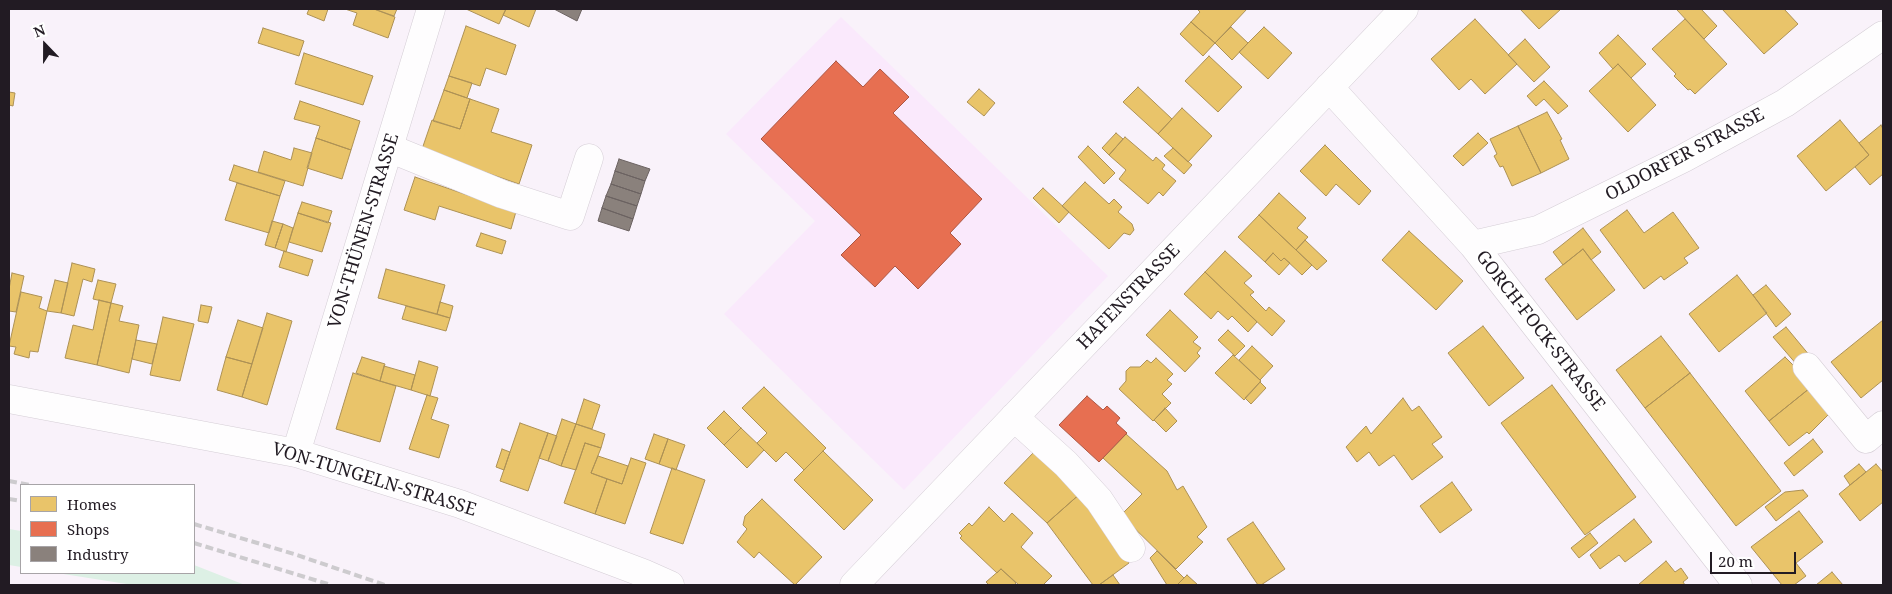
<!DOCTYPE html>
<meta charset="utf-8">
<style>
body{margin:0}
#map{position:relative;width:1892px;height:594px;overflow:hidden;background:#f9f2fa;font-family:"Noto Serif",serif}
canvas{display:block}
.frame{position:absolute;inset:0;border:10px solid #221b23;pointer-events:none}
.legend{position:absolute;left:20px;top:484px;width:175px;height:90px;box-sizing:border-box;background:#fff;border:1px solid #a7a4a7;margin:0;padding:6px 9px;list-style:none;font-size:15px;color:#221b23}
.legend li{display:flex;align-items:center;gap:10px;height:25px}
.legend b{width:25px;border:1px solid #a7a4a7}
.north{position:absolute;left:20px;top:20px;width:50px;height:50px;-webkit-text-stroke:4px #fff;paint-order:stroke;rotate:338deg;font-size:14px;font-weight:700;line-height:20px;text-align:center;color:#221b23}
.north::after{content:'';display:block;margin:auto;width:18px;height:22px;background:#221b23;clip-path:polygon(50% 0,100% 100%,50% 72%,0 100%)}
.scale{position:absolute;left:1710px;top:552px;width:86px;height:22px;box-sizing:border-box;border:2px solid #221b23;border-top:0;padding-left:6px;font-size:15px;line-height:18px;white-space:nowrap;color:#221b23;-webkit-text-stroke:4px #fff;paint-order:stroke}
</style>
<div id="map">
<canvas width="1892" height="594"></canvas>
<div class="frame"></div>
<ul class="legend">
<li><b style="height:14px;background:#e9c46a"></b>Homes</li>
<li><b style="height:14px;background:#e76f51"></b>Shops</li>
<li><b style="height:14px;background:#8a817c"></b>Industry</li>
</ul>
<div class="north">N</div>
<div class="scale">20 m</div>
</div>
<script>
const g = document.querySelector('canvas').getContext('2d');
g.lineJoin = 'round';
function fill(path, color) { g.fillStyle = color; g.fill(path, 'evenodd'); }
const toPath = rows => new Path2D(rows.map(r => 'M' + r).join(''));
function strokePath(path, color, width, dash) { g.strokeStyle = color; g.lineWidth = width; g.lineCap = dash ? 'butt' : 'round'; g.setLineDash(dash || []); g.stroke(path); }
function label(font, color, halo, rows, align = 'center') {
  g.font = font + ' "Noto Serif",serif'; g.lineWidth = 5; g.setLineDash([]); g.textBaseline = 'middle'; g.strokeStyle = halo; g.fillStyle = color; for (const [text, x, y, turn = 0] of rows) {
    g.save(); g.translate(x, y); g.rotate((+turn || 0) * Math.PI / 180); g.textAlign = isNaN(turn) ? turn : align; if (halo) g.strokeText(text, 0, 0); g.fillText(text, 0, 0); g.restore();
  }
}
fill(toPath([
 [841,17,1108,276,904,490,724,314,815,221,726,134]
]), '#fae9fc');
fill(toPath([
 [9,529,21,531,21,567,9,565],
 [194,565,245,585,133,585,57,573,194,573]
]), '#ddf0e5');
const homes = toPath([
 [309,9,328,9,324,21,307,14,309,9],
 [345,9,374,9,395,17,388,38,353,25,357,13,345,9],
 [374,9,397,9,394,16,374,9],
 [466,9,506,9,499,24,466,9],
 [506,9,536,9,529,27,503,15,506,9],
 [1197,9,1247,9,1215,43,1191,22,1200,12,1197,9],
 [1520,9,1561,9,1539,29,1520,9],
 [1679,9,1701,9,1717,26,1704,39,1677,10,1679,9],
 [1722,9,1784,9,1798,24,1764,54,1722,9],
 [1475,19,1517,64,1485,94,1471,79,1459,90,1431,59,1475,19],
 [1685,19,1727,64,1695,94,1690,89,1688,90,1674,76,1676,74,1652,49,1685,19],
 [1191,22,1215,43,1203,56,1180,34,1191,22],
 [466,26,516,45,506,75,486,68,480,86,449,76,466,26],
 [1231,27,1248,43,1232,60,1215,43,1231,27],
 [1264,27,1292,53,1268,79,1239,52,1264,27],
 [263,28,304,41,299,56,258,43,263,28],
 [1618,35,1646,64,1631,78,1618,64,1613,69,1599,53,1618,35],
 [1525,39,1550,67,1534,82,1508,55,1525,39],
 [304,53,373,76,363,105,295,84,304,53],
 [1209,56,1242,87,1218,112,1185,81,1209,56],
 [1618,64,1656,105,1628,132,1589,91,1618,64],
 [449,76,472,83,467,98,444,90,449,76],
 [1544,81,1568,106,1558,114,1544,99,1536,106,1527,96,1544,81],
 [1138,87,1172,119,1158,134,1123,102,1138,87],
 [979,89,995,103,984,116,967,102,979,89],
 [444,90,470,99,460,129,433,121,444,90],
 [9,92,15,93,13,106,9,105,9,92],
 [470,99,499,109,491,132,532,145,519,184,453,161,420,155,432,120,460,129,470,99],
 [300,101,360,121,351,150,316,138,320,126,294,119,300,101],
 [1182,108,1212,136,1188,162,1158,134,1182,108],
 [1547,112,1562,139,1560,140,1569,159,1541,173,1518,126,1547,112],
 [1840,120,1869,155,1826,191,1797,156,1840,120],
 [1881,125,1883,129,1883,174,1870,185,1855,167,1869,155,1859,143,1881,125],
 [1518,126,1541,173,1512,186,1503,166,1500,167,1494,156,1497,154,1490,139,1518,126],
 [1116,133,1123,139,1109,155,1102,148,1116,133],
 [1478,133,1488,143,1463,166,1453,156,1478,133],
 [1125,137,1153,161,1156,157,1165,165,1162,169,1176,181,1163,196,1159,192,1148,204,1119,179,1126,170,1109,155,1125,137],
 [316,138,351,150,342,179,307,168,316,138],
 [1325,145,1371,191,1359,205,1336,184,1326,196,1300,171,1325,145],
 [1088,146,1115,173,1104,184,1078,157,1088,146],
 [294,148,312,153,303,186,258,172,264,151,291,160,294,148],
 [1173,148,1192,165,1184,174,1164,156,1173,148],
 [234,165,285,181,280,196,229,180,234,165],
 [415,177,473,197,474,194,517,208,511,229,439,206,435,220,404,210,415,177],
 [1085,182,1109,204,1114,199,1122,207,1118,212,1132,224,1134,230,1130,235,1124,233,1109,249,1062,206,1085,182],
 [237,183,280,196,269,233,225,220,237,183],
 [1043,188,1069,212,1059,223,1033,198,1043,188],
 [1279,193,1306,218,1297,228,1308,237,1296,250,1259,215,1279,193],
 [302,202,332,211,328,223,298,213,302,202],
 [1627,210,1644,233,1673,212,1699,248,1684,258,1688,263,1664,280,1661,276,1644,289,1600,230,1627,210],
 [298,213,331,223,322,252,289,242,298,213],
 [1259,215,1312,265,1302,275,1284,258,1281,261,1273,253,1265,262,1238,237,1259,215],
 [272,221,283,224,275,248,265,245,272,221],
 [283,224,293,228,286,252,275,248,283,224],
 [1583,228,1601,252,1591,260,1583,249,1563,265,1553,252,1583,228],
 [1409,231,1463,281,1436,310,1382,260,1409,231],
 [481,233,506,241,502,254,476,246,481,233],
 [1305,240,1327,261,1317,270,1296,250,1305,240],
 [1583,249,1615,290,1577,320,1545,279,1583,249],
 [284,251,313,260,308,276,279,267,284,251],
 [1225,251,1252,276,1244,283,1254,292,1250,295,1266,311,1269,307,1285,321,1272,336,1205,272,1225,251],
 [1273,253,1281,261,1284,258,1290,263,1279,275,1265,262,1273,253],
 [72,263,95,269,92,282,83,279,74,316,61,313,72,263],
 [386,269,445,285,437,314,378,298,386,269],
 [1205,272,1257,322,1248,332,1232,316,1228,320,1218,311,1211,319,1184,294,1205,272],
 [12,273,24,276,16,312,9,311,9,289,12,273],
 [1737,275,1767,313,1719,352,1689,314,1737,275],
 [55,280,68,283,61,313,47,311,55,280],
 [98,280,116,284,111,303,93,299,98,280],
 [1766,285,1791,314,1776,327,1753,295,1766,285],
 [21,292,42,297,39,308,47,311,38,352,30,351,29,358,14,354,16,347,9,346,21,292],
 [99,300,111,303,97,365,65,358,73,325,93,330,99,300],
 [440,302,453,306,450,318,437,314,440,302],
 [111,303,123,306,119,321,139,325,129,373,97,365,111,303],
 [201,305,212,307,208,323,198,321,201,305],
 [406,306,450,318,446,331,402,319,406,306],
 [1170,310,1198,337,1193,342,1201,348,1197,353,1200,356,1185,372,1146,335,1170,310],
 [267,313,292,321,267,405,242,397,267,313],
 [163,317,194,324,180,381,150,375,163,317],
 [238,320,263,328,252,364,226,357,238,320],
 [1883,320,1883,380,1861,398,1831,362,1883,320],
 [1483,326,1524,378,1489,406,1448,353,1483,326],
 [1786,327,1810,356,1798,366,1773,337,1786,327],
 [1228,330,1245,346,1235,356,1218,340,1228,330],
 [1661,336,1690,373,1645,408,1616,370,1661,336],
 [136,340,157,344,152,364,132,359,136,340],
 [1252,346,1273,366,1260,380,1239,360,1252,346],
 [1233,355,1261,381,1244,400,1215,373,1233,355],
 [226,357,252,364,242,397,217,390,226,357],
 [362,357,385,364,380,381,356,373,362,357],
 [1785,357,1804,376,1810,388,1769,421,1745,391,1785,357],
 [1156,358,1173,374,1167,380,1172,384,1162,394,1171,403,1153,421,1119,389,1126,381,1126,371,1130,367,1140,367,1147,360,1151,363,1156,358],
 [419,361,438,367,430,396,411,390,419,361],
 [384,366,415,375,411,390,380,381,384,366],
 [353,373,396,386,380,442,336,429,353,373],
 [1690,373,1781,491,1736,526,1645,408,1690,373],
 [1260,382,1266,388,1251,404,1245,398,1260,382],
 [1552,385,1636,497,1585,535,1501,423,1552,385],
 [764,387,826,448,804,470,786,452,776,462,757,443,767,433,742,408,764,387],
 [1810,388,1830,413,1809,434,1807,432,1789,446,1769,421,1810,388],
 [427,395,438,398,431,419,449,425,439,458,409,449,427,395],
 [1403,398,1412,411,1419,406,1442,437,1432,444,1443,457,1412,480,1394,455,1379,466,1369,452,1357,462,1346,447,1366,426,1371,434,1403,398],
 [584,399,600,405,592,429,576,424,584,399],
 [1165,408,1177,421,1166,432,1154,420,1165,408],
 [724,411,741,428,724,445,707,428,724,411],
 [562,419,576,424,561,466,548,461,562,419],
 [520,423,548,433,528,491,500,481,520,423],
 [576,424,605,434,601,448,585,443,576,470,561,466,576,424],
 [741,428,764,450,747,468,724,445,741,428],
 [548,433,557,436,548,461,539,458,548,433],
 [654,434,668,439,659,464,645,459,654,434],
 [1126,434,1167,471,1177,490,1183,486,1207,527,1197,537,1203,542,1176,569,1121,515,1142,494,1103,458,1126,434],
 [668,439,685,445,676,470,659,464,668,439],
 [1813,439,1823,452,1794,476,1784,463,1813,439],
 [585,443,601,448,591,473,607,479,595,514,564,503,585,443],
 [502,449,510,452,504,470,496,467,502,449],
 [1036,450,1082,492,1047,523,1004,483,1036,450],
 [823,451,873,500,844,530,794,480,823,451],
 [598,456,628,466,622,484,591,473,598,456],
 [631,458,646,463,625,524,595,514,607,479,622,484,631,458],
 [1859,464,1866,472,1850,485,1844,476,1859,464],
 [1876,464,1883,472,1883,502,1860,521,1839,494,1876,464],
 [672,468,705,480,683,544,650,533,672,468],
 [1452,482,1472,510,1440,533,1420,506,1452,482],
 [1803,490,1808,496,1776,521,1765,507,1785,492,1803,490],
 [1082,492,1129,563,1099,585,1093,585,1047,523,1082,492],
 [762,499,822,557,795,585,759,552,754,558,737,542,747,529,743,525,745,516,762,499],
 [989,507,1004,522,1012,513,1033,533,1021,547,1052,576,1043,585,1019,585,1001,569,997,573,960,538,962,536,959,533,969,523,972,526,989,507],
 [1799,511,1823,542,1796,563,1806,576,1794,585,1782,585,1751,547,1799,511],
 [1634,519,1652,542,1625,562,1619,555,1600,569,1590,555,1634,519],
 [1253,522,1285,569,1261,585,1258,585,1227,539,1253,522],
 [1590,533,1598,543,1579,558,1571,548,1590,533],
 [1157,551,1184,578,1177,585,1167,585,1150,558,1157,551],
 [1666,561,1675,572,1681,568,1688,578,1683,582,1685,585,1638,585,1666,561],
 [1001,569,1016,583,1014,585,989,585,986,582,1001,569],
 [1832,572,1843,585,1816,585,1832,572],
 [1113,575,1120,585,1099,585,1113,575],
 [1187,575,1198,585,1177,585,1187,575]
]);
fill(homes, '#e9c46a');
strokePath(homes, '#ad9155', 1);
const shops = toPath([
 [836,61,863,87,880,69,909,97,893,113,982,199,950,233,961,244,918,289,895,266,875,287,841,255,861,235,761,139,836,61],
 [1087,396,1103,410,1107,406,1120,418,1116,423,1127,433,1099,462,1059,425,1087,396]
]);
fill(shops, '#e76f51');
strokePath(shops, '#ac5643', 1);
const industry = toPath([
 [554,9,582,9,577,21,554,9],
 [619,159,650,169,645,181,615,171,619,159],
 [615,171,645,181,641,194,611,184,615,171],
 [611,184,641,194,637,206,606,196,611,184],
 [606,196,637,206,633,219,602,208,606,196],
 [602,208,633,219,629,231,598,221,602,208]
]);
fill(industry, '#8a817c');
strokePath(industry, '#6b6261', 1);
const minor = toPath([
 [1329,87,1473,245,1738,585],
 [389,148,502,194,570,216,589,158],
 [1473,245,1538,230,1684,158,1785,103,1883,35],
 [1807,367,1866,439,1883,425],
 [9,399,296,453,460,504,643,573,670,585],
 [1014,417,1066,464,1099,500,1131,548],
 [296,453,431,9],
 [854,585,1404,9]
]);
strokePath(minor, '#d5ced6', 29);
strokePath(minor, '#fefdfe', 28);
strokePath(toPath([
 [9,481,30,485],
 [9,499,21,501],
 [194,524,294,554,385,585],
 [194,543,331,585]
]), '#cdcbce', 4, [8, 4]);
label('18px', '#221b23', '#fff', [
 ["OLDORFER STRASSE",1685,155,-28],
 ["VON-THÜNEN-STRASSE",364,231,-73],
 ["HAFENSTRASSE",1129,297,-46],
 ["GORCH-FOCK-STRASSE",1540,331,52],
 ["VON-TUNGELN-STRASSE",374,480,17]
]);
</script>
